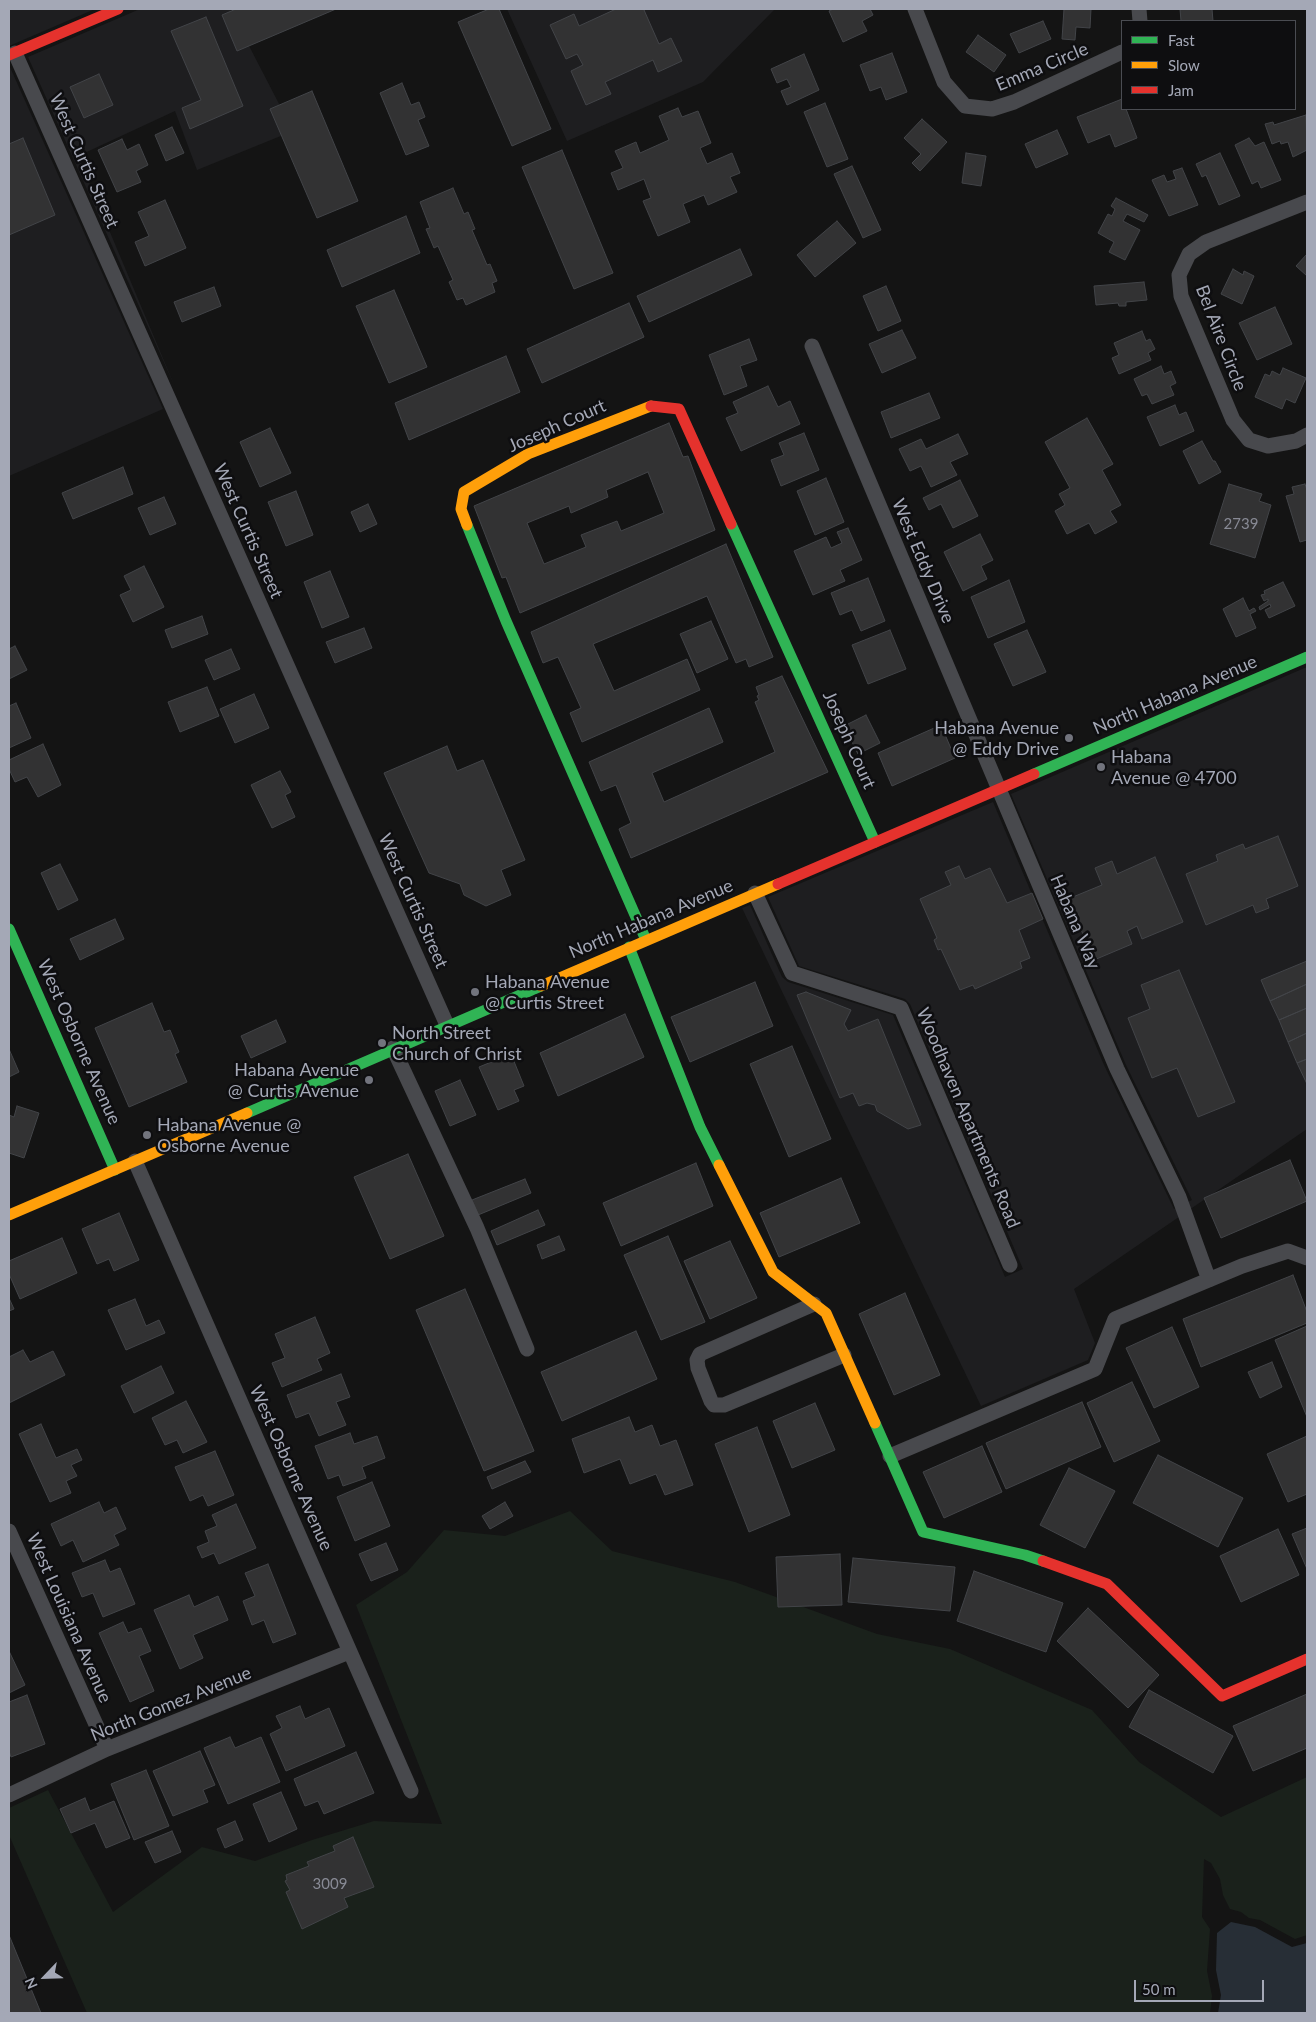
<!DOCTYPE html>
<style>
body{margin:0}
#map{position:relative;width:1316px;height:2022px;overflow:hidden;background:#141414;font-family:Lato,sans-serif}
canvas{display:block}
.frame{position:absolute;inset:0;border:10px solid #a4a8b6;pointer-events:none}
.legend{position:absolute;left:1121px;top:20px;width:175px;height:90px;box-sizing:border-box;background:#0e0e10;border:1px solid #4a4c52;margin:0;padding:6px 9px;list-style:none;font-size:15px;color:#a4a8b6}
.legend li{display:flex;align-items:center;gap:10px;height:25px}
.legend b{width:25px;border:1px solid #4a4c52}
.north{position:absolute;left:20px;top:1952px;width:50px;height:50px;-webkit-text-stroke:4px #0e0e10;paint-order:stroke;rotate:246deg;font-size:14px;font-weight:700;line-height:20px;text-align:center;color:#a4a8b6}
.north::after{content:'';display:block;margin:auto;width:18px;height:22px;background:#a4a8b6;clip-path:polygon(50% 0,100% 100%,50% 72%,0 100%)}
.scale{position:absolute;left:1134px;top:1980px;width:130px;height:22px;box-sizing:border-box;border:2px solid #a4a8b6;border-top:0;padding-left:6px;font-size:15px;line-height:18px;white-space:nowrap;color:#a4a8b6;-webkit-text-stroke:4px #0e0e10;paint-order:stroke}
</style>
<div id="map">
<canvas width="1316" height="2022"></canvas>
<div class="frame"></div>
<ul class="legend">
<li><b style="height:6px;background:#30b455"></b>Fast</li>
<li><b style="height:6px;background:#ff9f0a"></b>Slow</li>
<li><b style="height:6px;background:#e5322d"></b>Jam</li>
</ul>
<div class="north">N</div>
<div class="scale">50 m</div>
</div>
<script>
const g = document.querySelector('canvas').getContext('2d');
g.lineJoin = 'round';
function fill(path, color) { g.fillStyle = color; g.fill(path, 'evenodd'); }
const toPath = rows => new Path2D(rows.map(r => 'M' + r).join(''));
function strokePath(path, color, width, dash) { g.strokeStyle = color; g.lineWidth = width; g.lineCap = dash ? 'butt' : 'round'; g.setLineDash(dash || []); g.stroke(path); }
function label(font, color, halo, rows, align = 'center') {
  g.font = font + ' Lato,sans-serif'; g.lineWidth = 5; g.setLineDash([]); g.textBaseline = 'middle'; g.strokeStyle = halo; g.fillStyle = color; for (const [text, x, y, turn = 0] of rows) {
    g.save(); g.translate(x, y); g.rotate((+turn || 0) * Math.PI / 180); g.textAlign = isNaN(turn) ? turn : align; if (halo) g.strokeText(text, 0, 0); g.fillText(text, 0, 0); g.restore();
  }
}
fill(toPath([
 [9,9,95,9,9,46],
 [140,9,230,9,293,131,197,170,175,111,78,156,175,387,28,57],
 [507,9,775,9,703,82,567,141],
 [9,65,163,409,9,476],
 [1307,667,1307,1129,1074,1289,1095,1343,1088,1360,981,1406,742,908,750,905,782,977,788,982,893,1015,1005,1277,1023,1269,910,1004,905,999,799,966,768,897,993,802,1104,1065,1174,1209,1192,1200,1126,1065,1011,794]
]), '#1e1e20');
fill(toPath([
 [570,1511,612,1551,735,1582,877,1634,950,1649,1092,1710,1139,1762,1221,1817,1307,1777,1307,1935,1295,1939,1260,1920,1249,1918,1241,1912,1230,1909,1223,1895,1220,1879,1211,1863,1204,1859,1202,1917,1210,1929,1207,1971,1212,1996,1210,2013,87,2013,9,1835,9,1808,48,1790,113,1912,202,1847,255,1861,312,1840,374,1821,442,1824,356,1605,407,1572,444,1530,505,1536]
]), '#1a211b');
fill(toPath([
 [1231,1922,1255,1927,1292,1947,1307,1943,1307,2013,1218,2013,1221,1995,1216,1970,1217,1933]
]), '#272e36');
const building = toPath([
 [236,9,336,9,237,51,222,15,236,9],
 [489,9,499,9,551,129,512,146,458,22,489,9],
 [616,9,646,9,644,10,659,44,671,38,682,61,658,72,653,60,605,82,611,94,586,105,571,71,583,65,577,54,566,59,550,25,574,14,579,26,616,9],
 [833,9,870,9,873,15,862,21,867,31,843,42,829,11,833,9],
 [1064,9,1091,9,1090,28,1076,27,1075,40,1062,39,1064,9],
 [1180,9,1212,9,1213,21,1181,21,1180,9],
 [206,17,243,106,190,129,182,108,201,100,171,31,206,17],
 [1043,21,1051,39,1019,53,1010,34,1043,21],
 [978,35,1006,55,994,72,966,52,978,35],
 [892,53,907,92,886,100,881,87,870,91,860,65,892,53],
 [804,54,819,90,787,105,781,91,791,87,787,79,777,83,771,69,804,54],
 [99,74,113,105,84,118,70,87,99,74],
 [402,83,411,105,419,102,425,117,418,120,429,146,406,155,380,93,402,83],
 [312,91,358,201,317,218,270,109,312,91],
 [1122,99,1122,109,1126,109,1137,138,1115,147,1110,134,1088,143,1077,117,1122,99],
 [825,103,848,159,827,167,804,112,825,103],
 [678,108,682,117,698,111,711,143,700,148,707,164,732,153,740,173,730,177,737,192,708,205,704,195,683,204,690,222,658,236,643,201,651,198,644,179,618,190,611,173,623,168,615,151,636,142,640,153,669,140,659,116,678,108],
 [1306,115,1307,150,1293,157,1288,142,1281,144,1280,141,1272,144,1265,124,1273,122,1274,125,1306,115],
 [922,119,947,142,920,171,912,163,921,154,904,138,922,119],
 [172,127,184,153,166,161,155,135,172,127],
 [1057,130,1068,154,1036,168,1025,144,1057,130],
 [23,138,55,215,9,235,9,144,23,138],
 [1249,138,1255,146,1264,142,1281,180,1261,188,1258,181,1252,184,1235,145,1249,138],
 [122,139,127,150,139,144,148,165,136,171,141,182,117,192,98,150,122,139],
 [562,150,613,273,574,289,522,167,562,150],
 [966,153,986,156,981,186,962,183,966,153],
 [1220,153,1240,196,1219,205,1206,175,1202,177,1196,164,1220,153],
 [852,166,881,230,863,238,834,174,852,166],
 [1182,168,1198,205,1169,216,1152,180,1164,175,1167,182,1176,179,1173,171,1182,168],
 [453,188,464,214,468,212,475,229,472,230,487,265,490,264,497,281,492,283,495,292,466,305,463,298,457,300,449,282,453,280,438,246,434,248,426,229,430,228,420,202,453,188],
 [1116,198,1148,215,1144,222,1127,214,1123,221,1140,230,1125,260,1109,252,1114,242,1098,233,1108,214,1112,216,1115,209,1111,206,1116,198],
 [165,200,186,248,145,266,135,242,149,236,138,212,165,200],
 [406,216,420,253,342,287,327,250,406,216],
 [837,221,856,243,815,277,797,255,837,221],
 [740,249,752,275,649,322,637,296,740,249],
 [1307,254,1307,276,1296,266,1307,254],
 [1233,269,1243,275,1244,271,1254,276,1242,304,1221,294,1233,269],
 [1144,282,1147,300,1126,302,1126,306,1119,306,1118,303,1096,305,1094,286,1144,282],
 [886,286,901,321,878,331,863,296,886,286],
 [214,287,221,306,182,322,174,302,214,287],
 [394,290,427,367,389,383,356,306,394,290],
 [629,303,644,337,542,383,527,349,629,303],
 [1275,307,1292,344,1257,360,1239,323,1275,307],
 [902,330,916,358,882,373,869,344,902,330],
 [1142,331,1146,341,1150,339,1155,349,1148,353,1151,360,1119,374,1112,358,1119,355,1114,343,1142,331],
 [749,339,757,360,740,366,747,386,724,395,709,355,749,339],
 [506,356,520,392,409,440,395,403,506,356],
 [1161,366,1164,374,1171,371,1176,383,1170,386,1174,395,1152,404,1147,394,1142,396,1134,379,1161,366],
 [1283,368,1306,378,1295,403,1286,399,1282,409,1255,397,1265,374,1270,376,1272,371,1280,375,1283,368],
 [768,386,778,407,790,401,800,424,741,451,726,418,738,413,733,402,768,386],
 [929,393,940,418,891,438,881,412,929,393],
 [1175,405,1179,415,1186,412,1194,431,1160,446,1147,417,1175,405],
 [1087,418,1113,464,1102,470,1121,505,1110,511,1117,522,1095,534,1089,523,1067,534,1055,511,1065,505,1059,494,1070,488,1045,442,1087,418],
 [669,423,683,457,688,456,715,530,520,613,506,577,502,578,474,506,669,423],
 [648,472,664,513,621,531,617,521,581,535,586,547,544,564,527,523,569,506,571,513,608,497,606,490,648,472],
 [270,428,291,473,260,487,240,442,270,428],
 [804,433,819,470,781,486,771,460,784,455,779,443,804,433],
 [958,434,968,454,950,462,957,475,931,487,921,466,910,471,899,449,921,439,926,449,958,434],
 [1202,441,1213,461,1215,461,1221,472,1199,484,1183,451,1202,441],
 [123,467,133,494,73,519,62,493,123,467],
 [826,478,844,522,815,535,797,491,826,478],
 [960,480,978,516,953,528,941,504,929,510,923,498,960,480],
 [1229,484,1262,494,1259,501,1271,505,1255,558,1210,544,1229,484],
 [1305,484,1307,490,1307,540,1300,542,1286,496,1294,494,1292,487,1305,484],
 [296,491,313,535,286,546,268,502,296,491],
 [164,497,176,524,150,535,138,508,164,497],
 [368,504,377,524,360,532,351,512,368,504],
 [848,528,862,560,840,570,845,581,813,595,794,551,826,537,831,548,842,543,837,532,848,528],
 [980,534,993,560,981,566,987,579,963,591,944,552,980,534],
 [726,544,773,657,749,667,746,659,736,663,707,596,593,644,614,691,687,659,700,690,582,742,570,713,581,708,558,657,543,663,531,632,726,544],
 [144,566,164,607,133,622,120,595,131,590,124,576,144,566],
 [330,571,349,617,322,628,304,582,330,571],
 [868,578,885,621,861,631,852,610,840,615,831,593,868,578],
 [1009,580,1025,622,988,638,971,597,1009,580],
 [1283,582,1295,606,1269,618,1265,610,1271,607,1270,604,1260,610,1259,607,1268,601,1268,599,1264,601,1261,595,1265,594,1264,591,1283,582],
 [1243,598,1249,611,1254,608,1256,611,1250,614,1256,628,1236,637,1223,609,1243,598],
 [202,616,208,634,172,648,165,630,202,616],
 [711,621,728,659,697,673,680,634,711,621],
 [364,628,372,648,335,663,326,642,364,628],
 [890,630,906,669,868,684,852,645,890,630],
 [1027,630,1046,672,1013,686,994,644,1027,630],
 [15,646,27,670,9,679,9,649,15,646],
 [231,649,240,669,214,680,205,660,231,649],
 [782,676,828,772,631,858,619,829,631,823,616,785,601,791,589,762,709,708,723,742,652,773,664,802,775,752,755,702,759,700,757,696,759,695,756,687,782,676],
 [207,687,219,716,180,732,168,702,207,687],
 [254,694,269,728,235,743,220,709,254,694],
 [16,703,31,738,9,748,9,706,16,703],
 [866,715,880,743,858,754,844,726,866,715],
 [941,725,955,758,892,786,878,753,941,725],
 [43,744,61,785,38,797,27,777,15,782,9,769,9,760,43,744],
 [447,746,457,771,483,760,525,860,501,870,511,895,486,906,464,895,460,884,429,873,384,773,447,746],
 [280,771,291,792,285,795,295,817,272,828,251,785,280,771],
 [1278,836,1298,886,1266,899,1269,908,1256,913,1253,905,1206,925,1186,874,1218,861,1216,855,1243,844,1245,849,1278,836],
 [1155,857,1183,922,1142,939,1137,926,1127,931,1132,944,1094,960,1068,899,1102,885,1095,868,1112,861,1117,874,1155,857],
 [60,864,78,900,58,910,41,873,60,864],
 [959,866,965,879,990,868,1007,903,1032,893,1043,919,1019,930,1030,958,1020,962,1022,968,975,989,973,985,960,990,941,949,938,950,934,940,937,938,920,899,951,885,945,872,959,866],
 [115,919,124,939,80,960,70,939,115,919],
 [1307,961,1307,984,1270,1001,1261,980,1307,961],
 [1179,970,1235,1102,1198,1117,1177,1068,1152,1078,1128,1018,1150,1009,1141,985,1179,970],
 [755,982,773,1026,690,1062,671,1017,755,982],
 [1307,984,1307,1008,1279,1020,1270,1001,1307,984],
 [806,992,851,1010,844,1024,848,1031,878,1019,921,1125,908,1129,877,1111,875,1105,867,1103,859,1106,853,1093,840,1098,797,995,806,992],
 [152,1003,164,1032,170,1030,179,1052,175,1054,187,1082,129,1107,95,1028,152,1003],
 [1307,1008,1307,1033,1288,1042,1279,1020,1307,1008],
 [625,1014,644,1057,558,1096,540,1053,625,1014],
 [276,1020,286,1042,251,1058,241,1036,276,1020],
 [1307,1033,1307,1059,1297,1063,1288,1042,1307,1033],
 [792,1046,831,1139,789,1157,750,1064,792,1046],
 [9,1049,19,1072,9,1077,9,1049],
 [511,1054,524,1086,514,1090,519,1101,498,1110,479,1067,511,1054],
 [1307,1059,1307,1084,1297,1063,1307,1059],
 [460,1080,476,1115,450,1126,435,1091,460,1080],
 [17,1106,39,1113,24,1158,9,1153,9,1115,14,1117,17,1106],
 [408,1154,444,1236,390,1259,354,1177,408,1154],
 [1290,1160,1307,1201,1221,1238,1204,1198,1290,1160],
 [696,1163,713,1206,621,1246,603,1203,696,1163],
 [841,1178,860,1223,779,1257,760,1213,841,1178],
 [525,1179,531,1193,478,1215,472,1200,525,1179],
 [538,1210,545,1225,497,1245,491,1231,538,1210],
 [119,1213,139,1260,114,1271,109,1259,97,1264,82,1229,119,1213],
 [559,1236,565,1250,542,1259,537,1245,559,1236],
 [668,1236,705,1322,661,1340,624,1255,668,1236],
 [62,1238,77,1273,20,1299,9,1274,9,1261,62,1238],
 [730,1241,757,1298,710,1319,684,1261,730,1241],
 [1293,1275,1307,1312,1307,1323,1201,1367,1183,1319,1293,1275],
 [465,1289,534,1451,484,1471,416,1310,465,1289],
 [905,1293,940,1375,894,1395,859,1314,905,1293],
 [9,1298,14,1309,9,1311,9,1298],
 [135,1299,146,1326,159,1320,165,1333,126,1350,108,1310,135,1299],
 [315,1317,330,1353,317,1359,322,1370,282,1387,272,1363,285,1358,275,1334,315,1317],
 [1307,1326,1307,1417,1275,1340,1307,1326],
 [1172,1327,1199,1387,1154,1408,1126,1348,1172,1327],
 [636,1331,657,1379,562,1421,541,1372,636,1331],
 [23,1350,30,1362,53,1351,65,1375,9,1403,9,1357,23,1350],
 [1272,1362,1282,1387,1260,1398,1248,1372,1272,1362],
 [161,1366,174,1393,134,1413,121,1386,161,1366],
 [341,1374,350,1397,336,1402,346,1425,319,1436,309,1413,296,1418,287,1395,341,1374],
 [1132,1382,1160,1441,1114,1462,1087,1403,1132,1382],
 [186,1401,207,1442,183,1453,177,1440,165,1445,152,1418,186,1401],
 [1082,1402,1101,1447,1006,1489,986,1443,1082,1402],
 [815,1403,835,1450,792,1468,773,1421,815,1403],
 [629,1417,635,1432,652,1425,660,1446,676,1440,693,1485,665,1495,656,1474,630,1484,620,1459,584,1473,572,1439,629,1417],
 [41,1424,56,1458,77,1449,82,1460,71,1465,77,1476,66,1481,71,1493,50,1502,19,1434,41,1424],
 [757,1427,790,1515,749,1532,715,1444,757,1427],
 [350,1433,354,1444,377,1436,385,1458,362,1467,366,1478,343,1486,339,1475,328,1479,315,1446,350,1433],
 [1307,1436,1307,1494,1288,1502,1267,1454,1307,1436],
 [982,1446,1002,1492,944,1518,923,1472,982,1446],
 [215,1451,234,1495,208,1506,203,1495,190,1501,175,1467,215,1451],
 [1158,1455,1243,1498,1218,1547,1133,1503,1158,1455],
 [525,1461,531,1472,492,1489,487,1477,525,1461],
 [1069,1468,1115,1491,1085,1548,1040,1525,1069,1468],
 [372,1482,390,1526,355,1541,337,1497,372,1482],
 [99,1502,104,1513,116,1507,126,1529,114,1535,119,1545,83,1562,73,1540,61,1546,51,1524,99,1502],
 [505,1502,513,1516,490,1529,482,1516,505,1502],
 [236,1504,256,1548,219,1564,214,1553,202,1558,197,1547,209,1542,205,1531,217,1526,212,1515,236,1504],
 [1307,1528,1307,1569,1292,1534,1307,1528],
 [1278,1529,1299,1575,1241,1602,1220,1556,1278,1529],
 [386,1543,398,1570,371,1581,359,1554,386,1543],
 [840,1554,842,1605,778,1607,776,1557,840,1554],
 [853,1558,955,1567,950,1611,848,1602,853,1558],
 [105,1560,110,1572,120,1568,135,1604,103,1617,93,1593,82,1597,72,1573,105,1560],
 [268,1564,296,1634,273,1643,264,1620,252,1625,243,1601,255,1596,245,1573,268,1564],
 [974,1571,1063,1603,1046,1652,957,1621,974,1571],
 [189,1595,194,1607,218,1596,228,1620,193,1635,203,1658,180,1669,154,1610,189,1595],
 [1088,1608,1159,1675,1128,1708,1057,1641,1088,1608],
 [123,1622,128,1633,141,1628,151,1651,139,1656,154,1691,130,1702,99,1633,123,1622],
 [9,1651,25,1685,9,1693,9,1651],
 [1149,1690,1233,1736,1213,1773,1129,1727,1149,1690],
 [1307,1694,1307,1748,1253,1771,1233,1726,1307,1694],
 [27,1695,45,1744,11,1757,9,1751,9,1702,27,1695],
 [300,1706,305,1719,329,1708,345,1746,286,1771,270,1734,282,1728,276,1716,300,1706],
 [230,1737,235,1748,261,1737,280,1782,228,1804,204,1748,230,1737],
 [200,1751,215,1785,203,1790,208,1802,173,1816,153,1771,200,1751],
 [356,1752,374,1793,324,1814,318,1801,305,1806,294,1779,356,1752],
 [146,1770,169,1826,134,1840,111,1784,146,1770],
 [281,1792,297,1829,269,1842,253,1804,281,1792],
 [85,1798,90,1811,114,1801,130,1838,106,1848,95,1823,71,1833,60,1809,85,1798],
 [235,1821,243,1840,225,1848,217,1829,235,1821],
 [172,1831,181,1852,155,1863,145,1842,172,1831],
 [353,1837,374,1887,344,1898,348,1907,302,1929,286,1892,290,1890,285,1881,287,1880,286,1875,309,1866,307,1862,335,1851,333,1846,353,1837],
 [9,1935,41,2013,9,2013,9,1935]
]);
fill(building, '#323233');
strokePath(building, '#424448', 1);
strokePath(toPath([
 [915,9,944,82,965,106,992,109,1014,102,1122,52],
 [1139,9,1140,21],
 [15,53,447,1025],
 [1307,202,1206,242,1189,254,1179,275,1181,296,1233,420,1249,440,1268,446,1296,441,1307,435],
 [812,346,1117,1069,1179,1197,1209,1280],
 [755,893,792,973,901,1008,1010,1265],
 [393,1048,477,1228,527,1349],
 [135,1161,411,1791],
 [814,1304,700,1354,697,1360,698,1368,711,1401,714,1405,724,1405,844,1355],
 [890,1456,1095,1369,1115,1319,1242,1266,1288,1251,1307,1258],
 [9,1531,107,1749],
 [9,1795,107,1749,349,1652]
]), '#48494d', 15);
strokePath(toPath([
 [731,524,875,842],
 [467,525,506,621,646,940],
 [1034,774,1307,657],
 [9,929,115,1170],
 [629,947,700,1127,719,1165],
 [247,1113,541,986],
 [875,1423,923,1532,1025,1555,1043,1561]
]), '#30b455', 11);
strokePath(toPath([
 [467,525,461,509,464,492,528,454,651,406],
 [541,986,778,884],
 [719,1165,773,1272,826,1313,875,1423],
 [9,1215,247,1113]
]), '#ff9f0a', 11);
strokePath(toPath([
 [9,55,118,9],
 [651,406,679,409,731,524],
 [778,884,1034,774],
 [1043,1561,1107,1584,1222,1696,1307,1659]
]), '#e5322d', 11);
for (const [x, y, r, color] of [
 [1069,738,5,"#72747d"],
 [1101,767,5,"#72747d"],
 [475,992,5,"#72747d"],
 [382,1043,5,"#72747d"],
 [369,1080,5,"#72747d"],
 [147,1135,5,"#72747d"]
]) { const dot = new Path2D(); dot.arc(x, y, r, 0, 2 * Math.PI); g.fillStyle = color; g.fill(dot); strokePath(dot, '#0e0e10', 2); }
label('15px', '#888a95', null, [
 ["2739",1241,524],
 ["3009",330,1884]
]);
label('18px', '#a4a8b6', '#0e0e10', [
 ["Emma Circle",1042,67,-23],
 ["West Curtis Street",84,161,66],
 ["Bel Aire Circle",1221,338,69],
 ["Joseph Court",557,426,-24],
 ["West Curtis Street",248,531,66],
 ["West Eddy Drive",923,561,67],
 ["North Habana Avenue",1175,695,-23],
 ["Joseph Court",849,740,66],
 ["West Curtis Street",413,901,66],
 ["North Habana Avenue",651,919,-23],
 ["Habana Way",1075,922,67],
 ["West Osborne Avenue",79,1042,66],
 ["Woodhaven Apartments Road",968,1118,67],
 ["West Osborne Avenue",291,1468,66],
 ["West Louisiana Avenue",69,1618,66],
 ["North Gomez Avenue",171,1704,-22]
]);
label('18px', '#a4a8b6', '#0e0e10', [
 ["Habana Avenue",1059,728,"right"],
 ["@ Eddy Drive",1059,749,"right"],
 ["Habana",1111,757],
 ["Avenue @ 4700",1111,778],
 ["Habana Avenue",485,982],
 ["@ Curtis Street",485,1003],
 ["North Street",392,1033],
 ["Church of Christ",392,1054],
 ["Habana Avenue",359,1070,"right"],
 ["@ Curtis Avenue",359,1091,"right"],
 ["Habana Avenue @",157,1125],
 ["Osborne Avenue",157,1146]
], 'left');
</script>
